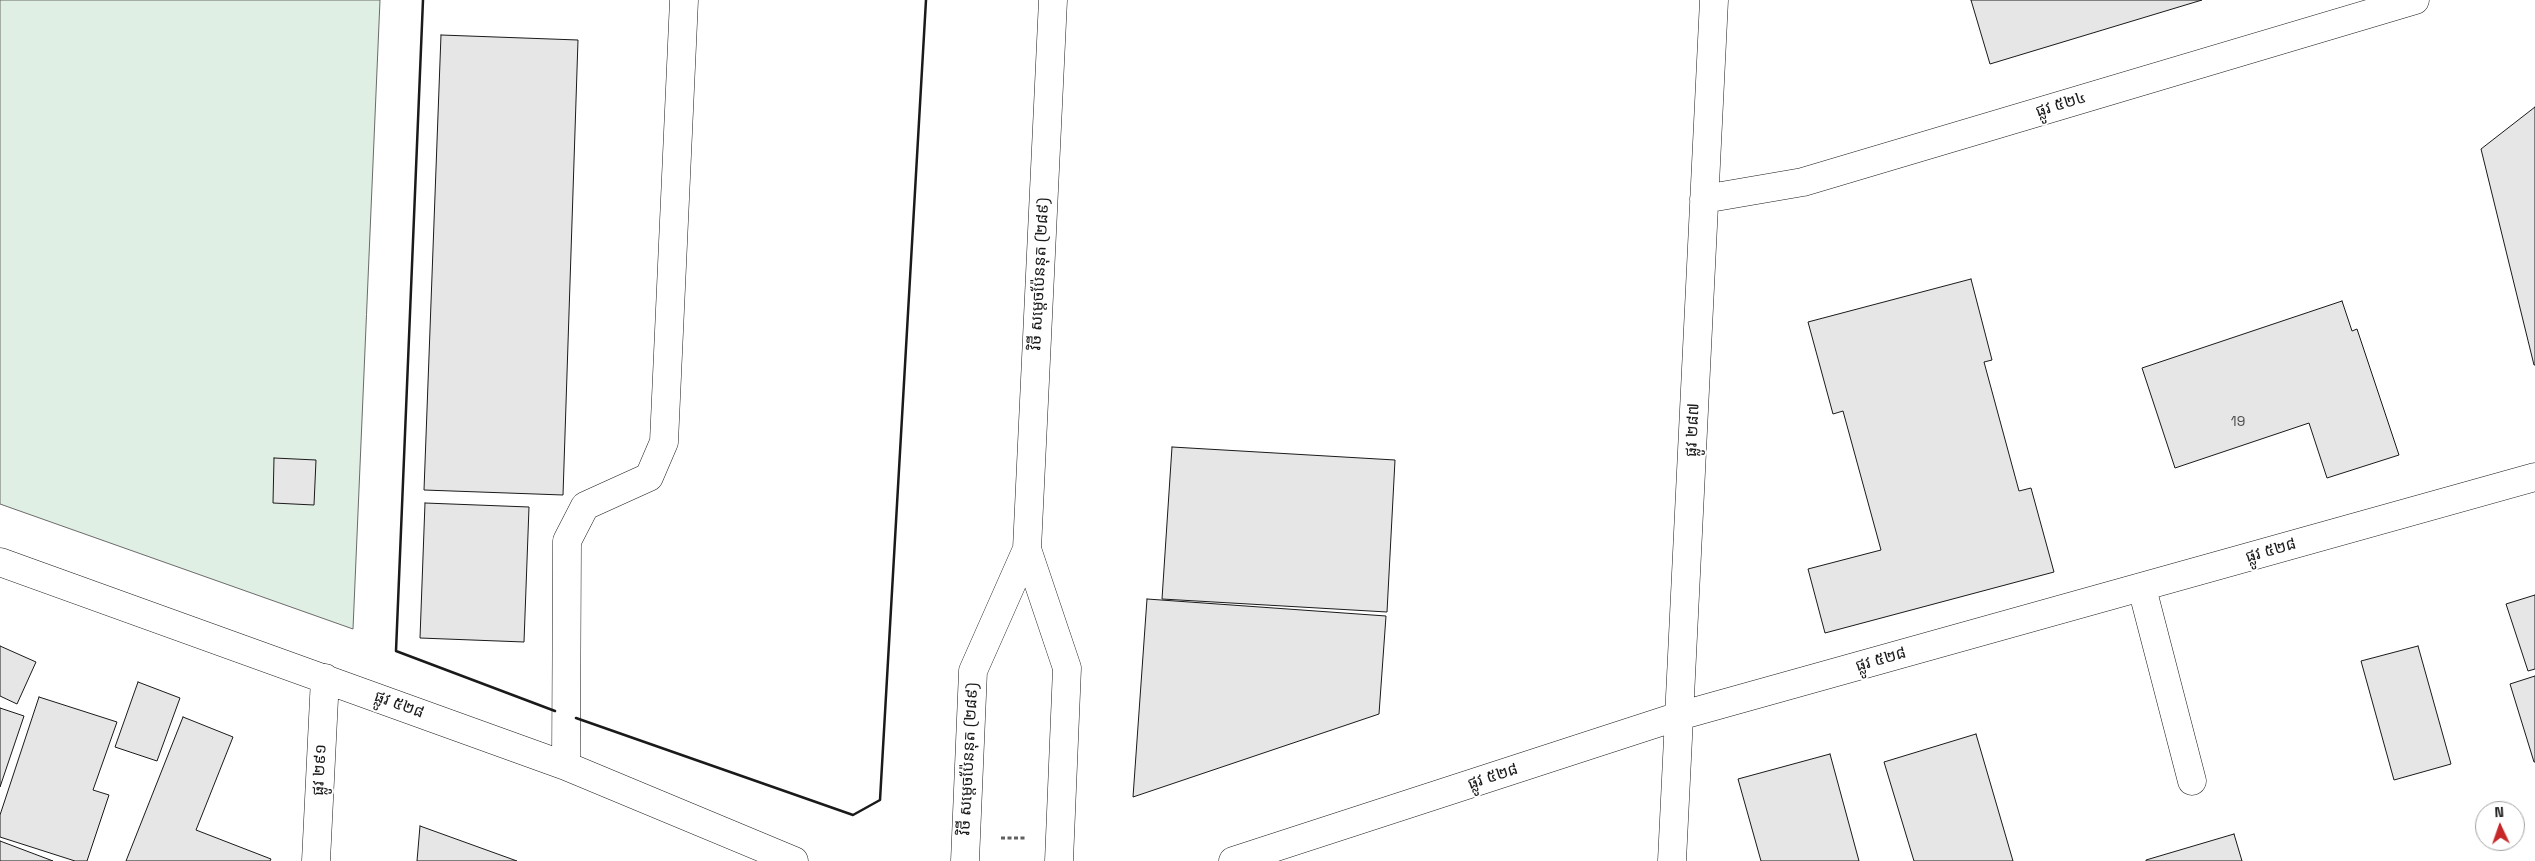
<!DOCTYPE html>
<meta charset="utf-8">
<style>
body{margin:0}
#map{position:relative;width:2535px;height:861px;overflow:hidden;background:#fff;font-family:"Space Grotesk",sans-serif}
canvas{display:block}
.north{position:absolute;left:2475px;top:801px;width:50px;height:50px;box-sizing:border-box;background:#fff;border:1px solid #a3a3a3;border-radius:50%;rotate:357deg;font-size:14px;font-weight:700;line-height:20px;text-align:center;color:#1a1a1a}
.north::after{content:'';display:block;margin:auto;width:18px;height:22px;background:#c62828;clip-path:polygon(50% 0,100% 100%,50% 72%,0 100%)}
</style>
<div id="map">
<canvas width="2535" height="861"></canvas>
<div class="north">N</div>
</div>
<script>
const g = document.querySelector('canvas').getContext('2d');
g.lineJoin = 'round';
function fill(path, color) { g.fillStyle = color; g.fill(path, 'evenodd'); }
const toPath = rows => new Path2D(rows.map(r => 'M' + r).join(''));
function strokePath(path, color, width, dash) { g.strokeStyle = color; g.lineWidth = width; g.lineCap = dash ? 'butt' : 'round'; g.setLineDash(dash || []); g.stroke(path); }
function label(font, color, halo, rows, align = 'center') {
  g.font = font + ' "Space Grotesk","Noto Sans Khmer",sans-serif'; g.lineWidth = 4; g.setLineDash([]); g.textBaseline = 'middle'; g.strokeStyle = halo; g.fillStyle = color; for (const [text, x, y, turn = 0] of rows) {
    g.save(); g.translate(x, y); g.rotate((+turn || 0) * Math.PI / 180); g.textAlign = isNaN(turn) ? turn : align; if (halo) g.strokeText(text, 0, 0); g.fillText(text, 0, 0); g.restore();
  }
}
const green = toPath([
 [0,0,380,0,353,629,0,504,0,0]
]);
fill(green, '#e0efe3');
strokePath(green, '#6a6a6a', 1);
const building = toPath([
 [1971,0,2202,0,1990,64,1971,0],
 [441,35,578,40,563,495,424,490,441,35],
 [2535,107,2535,365,2534,365,2481,149,2535,107],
 [1971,279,1992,360,1984,362,2019,491,2031,488,2054,572,1825,633,1808,569,1881,550,1843,411,1833,414,1808,322,1971,279],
 [2342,301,2352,331,2357,329,2399,455,2327,478,2309,423,2175,468,2142,368,2342,301],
 [1172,447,1395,460,1387,612,1162,599,1172,447],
 [274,458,316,460,314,505,273,503,274,458],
 [425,503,529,507,524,642,420,638,425,503],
 [2535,595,2535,669,2528,671,2506,604,2535,595],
 [1147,599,1386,616,1379,714,1133,797,1147,599],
 [0,646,36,662,17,704,0,696,0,646],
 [2418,646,2451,764,2394,780,2361,661,2418,646],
 [2535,676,2535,762,2534,762,2510,684,2535,676],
 [138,682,180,698,157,761,115,747,138,682],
 [39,697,117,722,93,790,109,795,87,861,75,861,0,837,0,815,39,697],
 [0,708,24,716,0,787,0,708],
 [183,717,233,737,196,830,271,859,270,861,126,861,183,717],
 [1976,734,2013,861,1914,861,1884,762,1976,734],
 [1830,754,1859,861,1761,861,1738,779,1830,754],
 [420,826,517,861,417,861,420,826],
 [2234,834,2242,861,2146,861,2146,860,2234,834],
 [0,841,53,861,0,861,0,841]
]);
fill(building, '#e6e6e6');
strokePath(building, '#1a1a1a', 1);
const minor = toPath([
 [1704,199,1803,182,2415,0],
 [0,562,566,766,794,861],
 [2142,588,2192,781],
 [566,766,567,541,585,506,649,477,664,442,684,0],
 [316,861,325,678],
 [1233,861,1679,716,2535,477],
 [1672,861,1714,0]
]);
const major = toPath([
 [1027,549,1067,668,1059,861],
 [965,861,973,671,1027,549,1053,0]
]);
strokePath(minor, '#1a1a1a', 29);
strokePath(major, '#1a1a1a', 29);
strokePath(toPath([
 [1001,838,1025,838]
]), '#5f5f5f', 3, [4, 2.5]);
strokePath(minor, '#fff', 28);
strokePath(major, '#fff', 28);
strokePath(toPath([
 [423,0,396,651,555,711],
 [576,718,853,815,880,800,926,0]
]), '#1a1a1a', 2.5);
label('14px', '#4d4d4d', null, [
 ["19",2238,422]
]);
label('16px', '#1a1a1a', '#fff', [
 ["ផ្លូវ ៥២៤",2061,105,-17],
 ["វិថី សម្តេចប៉ែននុត (២៨៩)",1040,274,-87],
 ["ផ្លូវ ២៨៧",1693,430,-87],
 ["ផ្លូវ ៥២៨",2271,551,-16],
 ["ផ្លូវ ៥២៨",1881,660,-16],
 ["ផ្លូវ ៥២៨",399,705,20],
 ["វិថី សម្តេចប៉ែននុត (២៨៩)",969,759,-87],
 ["ផ្លូវ ២៩១",320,770,-87],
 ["ផ្លូវ ៥២៨",1493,777,-18]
]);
</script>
